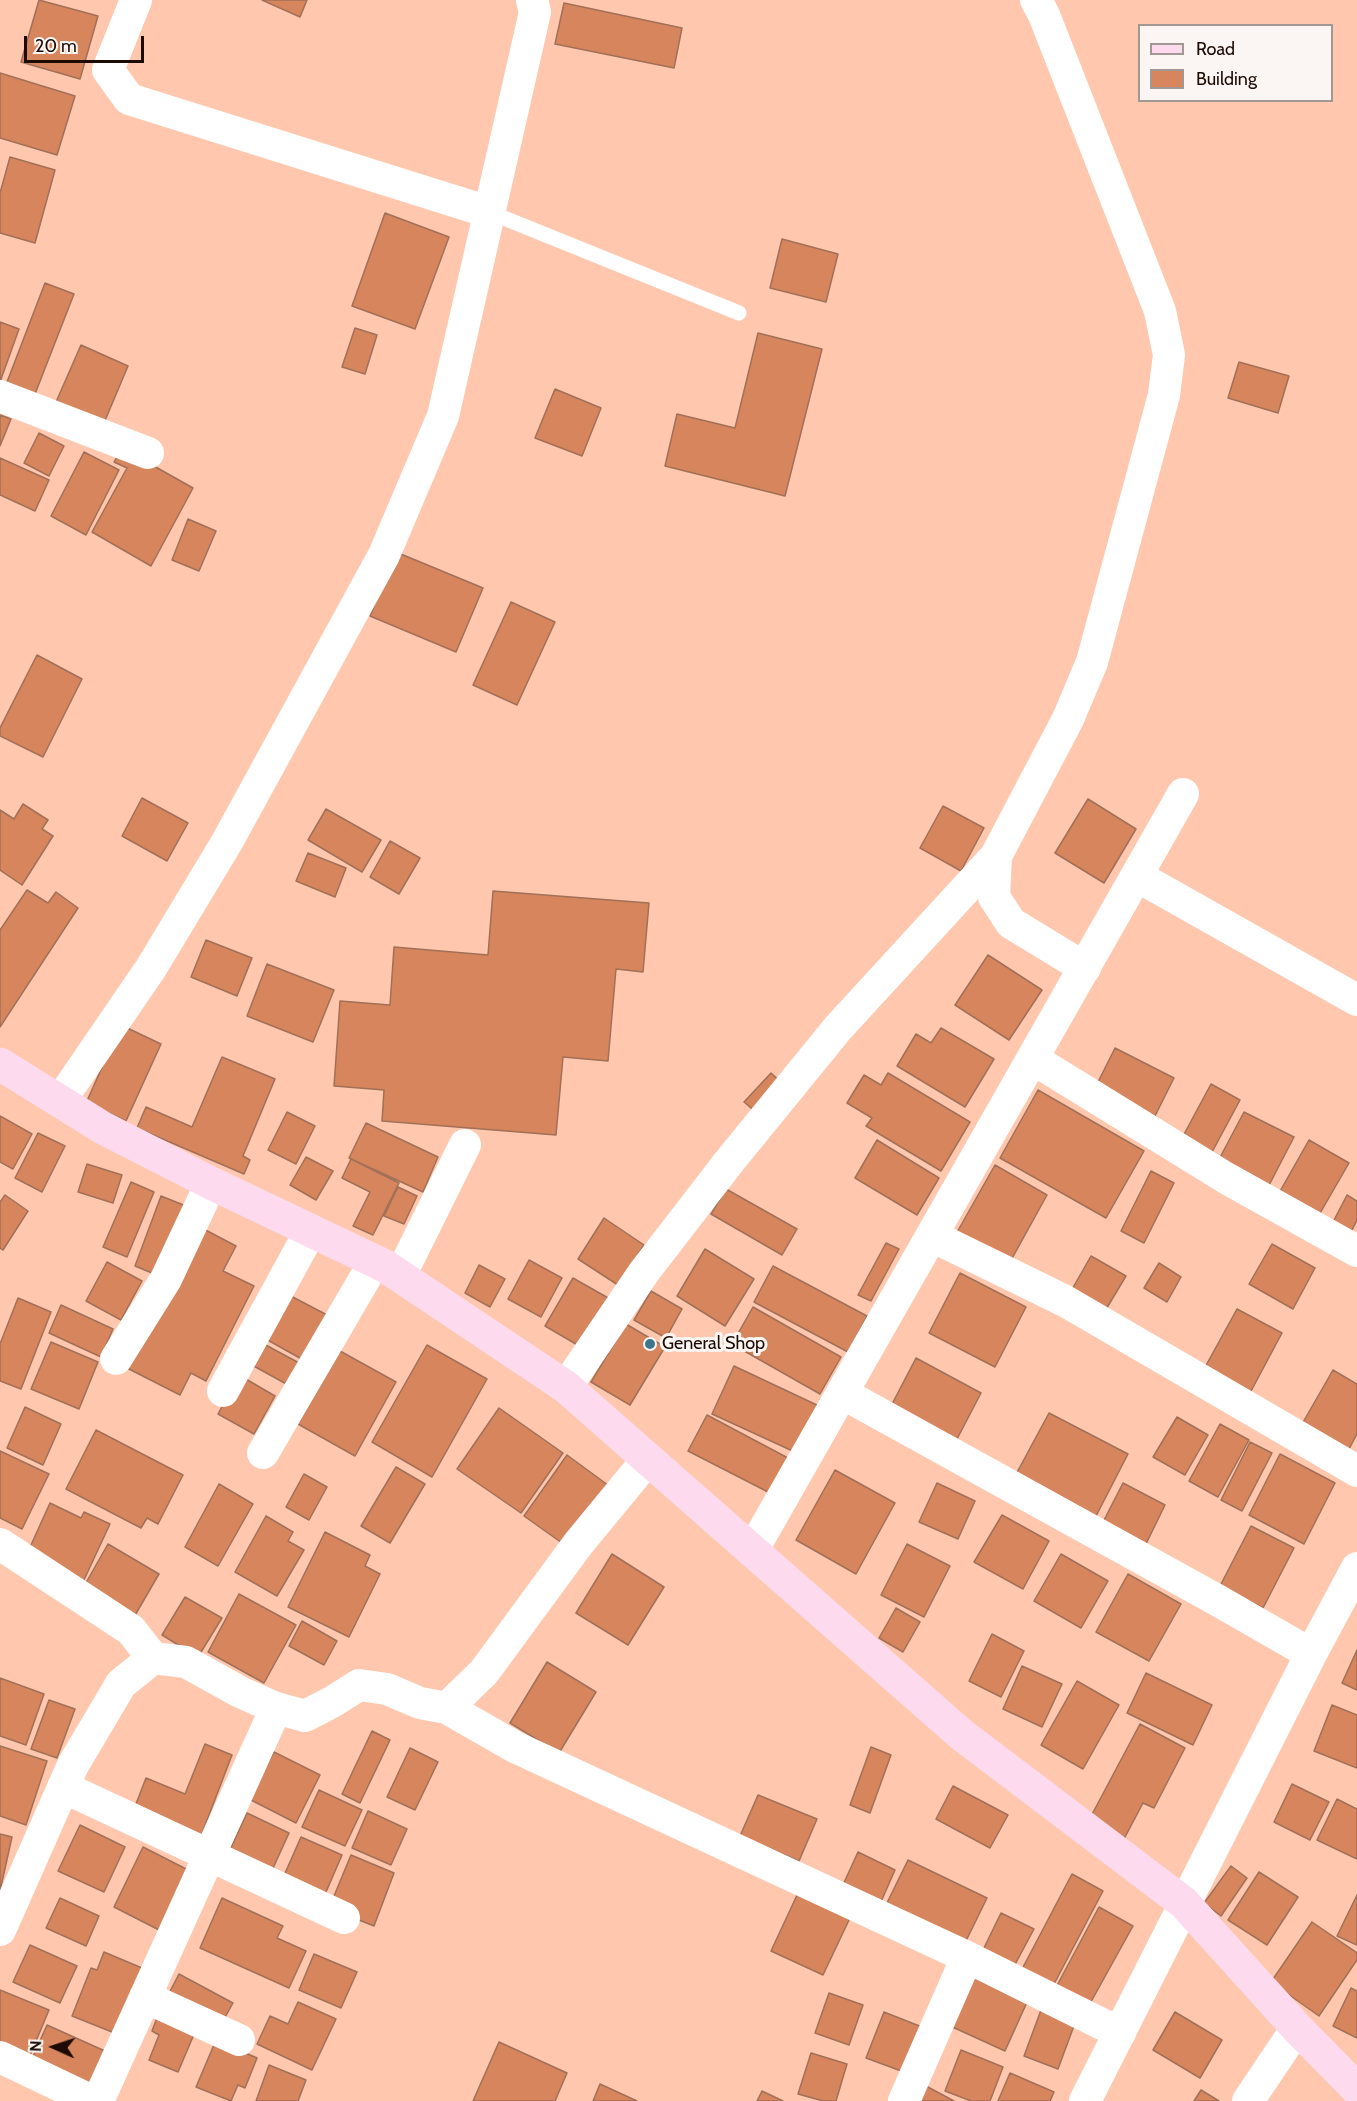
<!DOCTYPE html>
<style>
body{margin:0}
#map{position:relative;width:1357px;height:2101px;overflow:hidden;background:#ffc8ae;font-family:Cabin,sans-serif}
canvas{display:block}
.legend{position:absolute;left:1138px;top:24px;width:195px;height:78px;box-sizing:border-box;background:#fbf6f3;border:2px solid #a29893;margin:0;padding:8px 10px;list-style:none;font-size:18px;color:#1c0a03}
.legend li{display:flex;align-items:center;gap:12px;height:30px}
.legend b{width:30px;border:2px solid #a29893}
.north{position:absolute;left:24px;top:2017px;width:60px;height:60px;-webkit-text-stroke:4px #fbf6f3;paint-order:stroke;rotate:273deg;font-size:16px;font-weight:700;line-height:24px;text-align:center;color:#1c0a03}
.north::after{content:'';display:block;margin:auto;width:21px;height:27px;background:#1c0a03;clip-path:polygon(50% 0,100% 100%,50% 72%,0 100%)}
.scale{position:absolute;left:24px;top:36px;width:120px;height:27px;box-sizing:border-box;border:3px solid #1c0a03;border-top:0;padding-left:8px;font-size:18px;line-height:21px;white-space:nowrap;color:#1c0a03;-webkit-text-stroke:4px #fbf6f3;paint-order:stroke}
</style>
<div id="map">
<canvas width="1357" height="2101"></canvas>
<ul class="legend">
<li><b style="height:8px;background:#fddaed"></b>Road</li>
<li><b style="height:16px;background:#d7855c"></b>Building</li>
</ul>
<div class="north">N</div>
<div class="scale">20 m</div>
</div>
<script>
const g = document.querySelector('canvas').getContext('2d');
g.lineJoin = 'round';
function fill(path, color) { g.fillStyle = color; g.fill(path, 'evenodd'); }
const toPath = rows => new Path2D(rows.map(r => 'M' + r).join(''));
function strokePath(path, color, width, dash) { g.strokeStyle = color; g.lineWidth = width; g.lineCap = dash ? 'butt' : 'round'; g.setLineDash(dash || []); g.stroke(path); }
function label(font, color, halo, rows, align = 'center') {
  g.font = font + ' Cabin,sans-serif'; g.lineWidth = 6; g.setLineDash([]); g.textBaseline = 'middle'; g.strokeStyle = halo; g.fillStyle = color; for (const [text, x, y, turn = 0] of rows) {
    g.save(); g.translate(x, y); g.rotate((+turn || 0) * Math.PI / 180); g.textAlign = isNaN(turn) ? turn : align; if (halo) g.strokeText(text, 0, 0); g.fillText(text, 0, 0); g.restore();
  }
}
const building = toPath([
 [39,0,98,16,80,79,21,62,39,0],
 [262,0,307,0,300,17,262,0],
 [564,3,682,28,674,68,555,44,564,3],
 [0,73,75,96,57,155,0,138,0,73],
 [10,157,55,170,35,243,0,233,0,193,10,157],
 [385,213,449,237,415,329,352,306,385,213],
 [782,239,838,254,826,302,770,288,782,239],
 [45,283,74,294,35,394,7,382,45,283],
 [0,322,19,329,0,382,0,322],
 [355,328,377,335,365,374,342,367,355,328],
 [758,333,822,349,785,496,665,466,677,414,735,428,758,333],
 [81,345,128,366,104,423,56,402,81,345],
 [1239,362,1289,376,1278,413,1228,398,1239,362],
 [555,389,601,408,582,456,535,438,555,389],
 [0,415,11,419,0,446,0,415],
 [39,433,64,446,49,476,24,463,39,433],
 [122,448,193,488,151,566,92,532,127,468,114,462,122,448],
 [84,452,119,470,86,535,51,516,84,452],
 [0,458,49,480,35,511,0,495,0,458],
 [188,519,216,531,199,571,172,560,188,519],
 [396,552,483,588,456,652,370,616,396,552],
 [511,602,555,622,517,705,473,685,511,602],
 [37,655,82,679,43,757,0,736,0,728,37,655],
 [142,798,188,823,167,861,122,836,142,798],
 [1088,799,1136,829,1104,883,1055,853,1088,799],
 [23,804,48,820,42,829,53,836,22,885,0,870,0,810,14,819,23,804],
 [943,806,984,828,961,871,920,848,943,806],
 [326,809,381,840,362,872,308,840,326,809],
 [390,841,420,858,399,894,370,877,390,841],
 [308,853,346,868,335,897,296,881,308,853],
 [27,890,48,903,56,892,78,908,0,1027,0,930,27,890],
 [493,891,649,903,643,972,616,969,608,1061,563,1057,556,1135,382,1121,384,1090,334,1086,340,1001,390,1005,394,947,488,955,493,891],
 [206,940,252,958,237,996,191,977,206,940],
 [988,955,1042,990,1009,1040,955,1005,988,955],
 [267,964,334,990,313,1042,247,1016,267,964],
 [121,1025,161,1044,126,1121,86,1103,121,1025],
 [941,1028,994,1059,965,1107,897,1066,916,1034,931,1043,941,1028],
 [1115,1048,1174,1078,1155,1116,1096,1086,1115,1048],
 [222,1057,275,1079,243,1156,250,1160,244,1174,137,1128,146,1107,192,1127,222,1057],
 [771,1073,784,1085,758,1114,744,1102,771,1073],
 [888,1073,970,1122,941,1171,866,1126,872,1118,847,1103,864,1075,881,1085,888,1073],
 [1211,1084,1240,1100,1211,1154,1182,1138,1211,1084],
 [1038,1090,1144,1151,1106,1218,1000,1158,1038,1090],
 [287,1112,315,1126,296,1164,268,1150,287,1112],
 [1244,1112,1294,1137,1266,1191,1216,1165,1244,1112],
 [0,1116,32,1134,13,1169,0,1162,0,1116],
 [366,1123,438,1157,423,1192,349,1158,366,1123],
 [38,1133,65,1146,42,1192,15,1178,38,1133],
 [877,1140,939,1178,917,1215,855,1178,877,1140],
 [1309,1140,1349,1163,1319,1215,1279,1193,1309,1140],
 [306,1157,333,1171,316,1200,290,1185,306,1157],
 [351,1159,399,1183,373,1235,353,1226,370,1192,342,1178,351,1159],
 [87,1164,122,1175,113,1203,78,1192,87,1164],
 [995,1165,1047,1195,1009,1264,956,1234,995,1165],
 [1151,1171,1174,1183,1144,1243,1121,1231,1151,1171],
 [131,1182,154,1192,127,1257,103,1247,131,1182],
 [398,1187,417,1196,404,1224,384,1216,398,1187],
 [726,1189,797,1229,782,1255,711,1214,726,1189],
 [5,1195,28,1211,3,1250,0,1248,0,1202,5,1195],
 [1347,1195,1357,1201,1357,1220,1350,1234,1332,1224,1347,1195],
 [161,1196,191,1208,164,1278,135,1266,161,1196],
 [604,1218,644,1245,618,1285,578,1259,604,1218],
 [198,1226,236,1246,223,1271,254,1286,206,1381,191,1373,180,1395,125,1367,198,1226],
 [886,1243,899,1249,871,1301,858,1295,886,1243],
 [1272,1244,1315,1268,1293,1309,1249,1284,1272,1244],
 [705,1249,754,1279,725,1326,677,1296,705,1249],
 [1091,1256,1126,1276,1105,1311,1071,1291,1091,1256],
 [529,1260,562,1278,541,1317,508,1299,529,1260],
 [107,1262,142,1281,121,1320,86,1301,107,1262],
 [1159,1263,1181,1277,1167,1302,1144,1288,1159,1263],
 [479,1265,505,1279,490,1307,465,1293,479,1265],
 [773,1266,867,1316,848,1352,754,1302,773,1266],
 [960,1273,1026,1307,995,1367,929,1333,960,1273],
 [573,1278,610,1299,581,1347,545,1326,573,1278],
 [651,1291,682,1309,666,1338,634,1320,651,1291],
 [287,1294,329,1316,305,1361,264,1338,287,1294],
 [18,1298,51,1312,21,1389,0,1381,0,1344,18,1298],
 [61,1305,113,1329,101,1357,49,1333,61,1305],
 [753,1307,841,1357,820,1394,732,1344,753,1307],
 [1237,1309,1282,1333,1250,1393,1204,1369,1237,1309],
 [626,1324,665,1347,630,1405,591,1382,626,1324],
 [51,1342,98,1362,79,1409,31,1389,51,1342],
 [262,1343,301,1364,290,1386,250,1364,262,1343],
 [427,1345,487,1379,432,1477,372,1442,427,1345],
 [340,1351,396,1382,355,1456,298,1424,340,1351],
 [916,1358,981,1393,956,1441,891,1406,916,1358],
 [734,1366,819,1406,797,1453,712,1414,734,1366],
 [1333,1370,1357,1384,1357,1434,1348,1451,1302,1424,1333,1370],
 [239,1375,275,1396,254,1434,218,1414,239,1375],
 [25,1407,61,1424,43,1465,7,1448,25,1407],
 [499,1408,563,1453,521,1513,457,1469,499,1408],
 [1049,1413,1128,1454,1094,1520,1014,1478,1049,1413],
 [707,1415,788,1458,770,1493,688,1451,707,1415],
 [1177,1417,1208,1435,1185,1475,1153,1457,1177,1417],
 [1220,1424,1249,1440,1218,1497,1189,1481,1220,1424],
 [96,1430,183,1475,158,1524,147,1518,141,1528,66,1489,96,1430],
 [1250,1442,1272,1453,1242,1511,1221,1500,1250,1442],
 [0,1451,49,1474,22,1529,0,1518,0,1451],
 [1280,1454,1335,1483,1304,1544,1249,1515,1280,1454],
 [567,1455,612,1488,569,1548,524,1516,567,1455],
 [396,1467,425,1484,390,1543,361,1526,396,1467],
 [835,1470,895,1503,856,1574,796,1540,835,1470],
 [304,1474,327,1487,309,1520,286,1507,304,1474],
 [937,1483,975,1501,958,1539,919,1522,937,1483],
 [1123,1483,1165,1505,1144,1548,1101,1526,1123,1483],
 [219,1484,253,1504,218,1566,185,1547,219,1484],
 [50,1503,81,1518,84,1512,110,1524,83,1582,26,1556,50,1503],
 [1002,1515,1049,1541,1023,1589,974,1562,1002,1515],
 [266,1516,293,1532,288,1541,304,1550,277,1596,235,1572,266,1516],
 [1251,1526,1294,1548,1263,1608,1220,1586,1251,1526],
 [325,1532,370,1555,365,1566,380,1574,349,1637,288,1607,325,1532],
 [108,1544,159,1574,134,1617,83,1588,108,1544],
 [907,1544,950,1566,924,1617,881,1595,907,1544],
 [612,1554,664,1587,628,1645,576,1613,612,1554],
 [1061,1554,1108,1581,1081,1628,1034,1601,1061,1554],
 [1128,1574,1181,1604,1149,1661,1096,1632,1128,1574],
 [239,1594,296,1625,264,1683,208,1652,239,1594],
 [185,1597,222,1618,198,1657,162,1635,185,1597],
 [896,1608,920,1622,903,1652,879,1638,896,1608],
 [302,1621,337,1641,324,1665,289,1646,302,1621],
 [992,1634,1024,1651,1001,1697,969,1681,992,1634],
 [1357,1650,1357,1690,1342,1683,1357,1650],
 [547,1662,596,1692,559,1753,510,1723,547,1662],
 [1022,1666,1062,1684,1042,1727,1003,1709,1022,1666],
 [1146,1673,1212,1705,1193,1745,1127,1713,1146,1673],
 [0,1678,44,1694,26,1745,0,1736,0,1678],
 [1077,1681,1119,1705,1083,1769,1041,1745,1077,1681],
 [49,1700,75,1709,57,1758,31,1749,49,1700],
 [1332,1705,1357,1715,1357,1768,1314,1751,1332,1705],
 [1140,1724,1185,1748,1154,1808,1143,1803,1124,1839,1089,1820,1140,1724],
 [372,1731,390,1740,360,1803,342,1794,372,1731],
 [205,1744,232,1755,201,1836,134,1809,146,1778,185,1794,205,1744],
 [0,1746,47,1761,26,1825,0,1816,0,1746],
 [871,1747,891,1755,870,1813,850,1805,871,1747],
 [410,1748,438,1762,415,1810,387,1797,410,1748],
 [274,1752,320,1775,296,1823,249,1799,274,1752],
 [1292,1784,1329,1802,1310,1840,1274,1822,1292,1784],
 [953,1786,1008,1815,990,1848,936,1819,953,1786],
 [319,1790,362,1810,345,1846,302,1827,319,1790],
 [758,1795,817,1819,799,1861,740,1836,758,1795],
 [1337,1799,1357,1809,1357,1859,1317,1840,1337,1799],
 [368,1811,407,1829,391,1865,352,1848,368,1811],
 [247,1813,289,1833,270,1875,227,1856,247,1813],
 [80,1825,125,1847,104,1892,58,1871,80,1825],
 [0,1834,12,1837,0,1891,0,1834],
 [301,1837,342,1855,323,1899,282,1880,301,1837],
 [143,1847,194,1873,163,1932,114,1907,143,1847],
 [858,1852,895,1870,880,1904,842,1887,858,1852],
 [351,1855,394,1873,374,1926,329,1908,351,1855],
 [908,1860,987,1898,964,1945,885,1907,908,1860],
 [1231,1866,1247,1878,1221,1916,1204,1903,1231,1866],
 [1259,1872,1298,1897,1267,1945,1228,1920,1259,1872],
 [1072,1874,1103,1891,1052,1988,1021,1971,1072,1874],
 [798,1893,850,1918,823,1975,771,1951,798,1893],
 [1357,1895,1357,1945,1337,1936,1357,1895],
 [60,1898,99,1916,86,1946,46,1928,60,1898],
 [222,1898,283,1926,277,1938,306,1951,289,1988,200,1948,222,1898],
 [1099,1907,1133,1926,1087,2009,1054,1991,1099,1907],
 [1001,1913,1034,1929,1011,1972,980,1956,1001,1913],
 [1312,1922,1357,1953,1357,1960,1319,2016,1271,1982,1312,1922],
 [30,1945,77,1966,60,2003,13,1982,30,1945],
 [104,1952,142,1968,117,2034,72,2016,91,1968,97,1970,104,1952],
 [314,1954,357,1972,341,2008,299,1990,314,1954],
 [179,1974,233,2003,219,2028,166,1999,179,1974],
 [971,1974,1028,2000,1005,2051,948,2025,971,1974],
 [1351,1988,1357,1991,1357,2038,1333,2026,1351,1988],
 [0,1990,49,2010,29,2058,0,2046,0,1990],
 [829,1993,863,2005,849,2045,815,2033,829,1993],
 [298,2002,336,2019,312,2070,257,2044,270,2016,288,2024,298,2002],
 [1041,2010,1075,2023,1058,2069,1024,2056,1041,2010],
 [884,2012,922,2027,904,2072,866,2058,884,2012],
 [1175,2012,1222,2040,1200,2078,1153,2050,1175,2012],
 [158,2015,195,2032,178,2072,149,2060,159,2035,152,2031,158,2015],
 [47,2025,105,2051,89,2089,30,2063,47,2025],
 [216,2040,257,2058,245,2088,238,2085,231,2101,196,2087,216,2040],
 [499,2042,567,2073,555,2101,473,2101,499,2042],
 [961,2050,1003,2067,990,2101,971,2101,945,2091,961,2050],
 [811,2053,847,2064,836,2101,823,2101,798,2094,811,2053],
 [269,2065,306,2080,298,2101,256,2101,269,2065],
 [1010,2073,1054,2092,1050,2101,998,2101,1010,2073],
 [600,2084,637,2101,593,2101,600,2084],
 [926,2086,954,2101,918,2101,926,2086],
 [1201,2090,1219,2101,1194,2101,1201,2090],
 [762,2091,783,2101,757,2101,762,2091]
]);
fill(building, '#d7855c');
strokePath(building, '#a17058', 1.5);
strokePath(toPath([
 [489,212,739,313]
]), '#fff', 15);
strokePath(toPath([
 [136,0,108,70,129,99,489,212],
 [1036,0,1044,15,1160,311,1169,355,1164,395,1092,662,1068,719,996,856,994,897,1011,923,1085,968],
 [0,396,148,453],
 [1137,876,1357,1000],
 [1033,1059,1226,1178,1357,1251],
 [60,1101,151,968,227,842,384,555,443,416,535,12,532,0],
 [932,1236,1065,1301,1357,1471],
 [400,1276,465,1145],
 [116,1359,166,1279,211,1183],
 [566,1387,644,1272,728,1163,838,1028,996,856],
 [223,1391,311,1230],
 [842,1393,1217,1600,1311,1654],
 [263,1453,375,1261],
 [0,1544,131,1630,153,1658],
 [752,1551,1183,794],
 [447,1708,515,1747,967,1957,1120,2033],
 [63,1787,344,1918],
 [0,1930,73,1765,121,1684,153,1658,186,1662,240,1692,276,1708,305,1716,332,1702,359,1685,387,1689,420,1703,447,1708,484,1672,578,1544,648,1459],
 [145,1997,239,2040],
 [0,2057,92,2101],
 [98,2101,276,1708],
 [904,2101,967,1957],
 [1085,2101,1311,1654,1357,1568],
 [1248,2101,1297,2028]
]), '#fff', 32);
strokePath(toPath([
 [0,1064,103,1128,211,1183,385,1266,566,1387,962,1735,1184,1903,1297,2028,1357,2089]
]), '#fddaed', 33);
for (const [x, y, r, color] of [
 [650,1344,6,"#3b768e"]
]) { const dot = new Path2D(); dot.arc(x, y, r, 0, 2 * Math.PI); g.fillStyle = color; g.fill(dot); strokePath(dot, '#fbf6f3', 2); }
label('18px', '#1c0a03', '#fbf6f3', [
 ["General Shop",662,1344]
], 'left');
</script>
